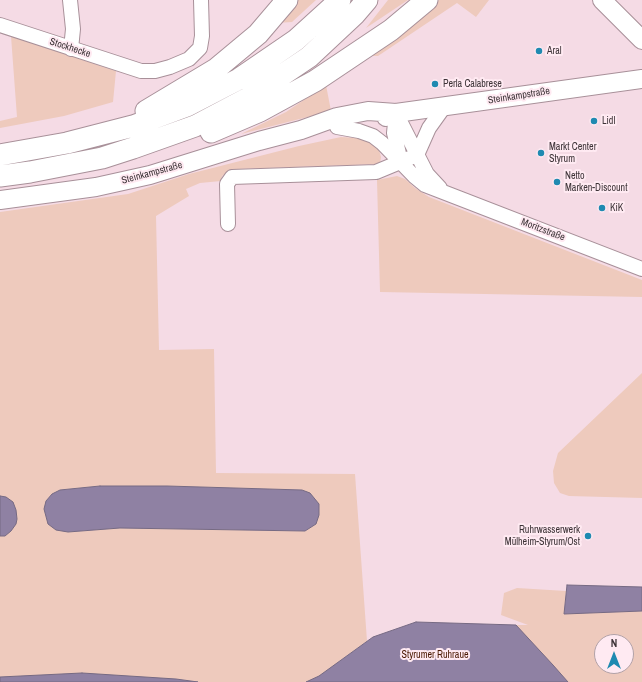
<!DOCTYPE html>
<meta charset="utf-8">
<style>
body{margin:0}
#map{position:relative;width:642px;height:682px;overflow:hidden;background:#f5dbe5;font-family:"Archivo Narrow",sans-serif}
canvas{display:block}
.north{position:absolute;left:594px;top:634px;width:40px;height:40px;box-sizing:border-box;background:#ffeaf2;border:1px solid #b1a1a7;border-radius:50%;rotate:0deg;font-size:11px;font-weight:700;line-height:16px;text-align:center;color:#3d3337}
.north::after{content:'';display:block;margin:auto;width:14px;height:18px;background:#1f8ab1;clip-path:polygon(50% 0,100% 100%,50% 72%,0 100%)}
</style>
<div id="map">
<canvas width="642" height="682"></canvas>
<div class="north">N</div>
</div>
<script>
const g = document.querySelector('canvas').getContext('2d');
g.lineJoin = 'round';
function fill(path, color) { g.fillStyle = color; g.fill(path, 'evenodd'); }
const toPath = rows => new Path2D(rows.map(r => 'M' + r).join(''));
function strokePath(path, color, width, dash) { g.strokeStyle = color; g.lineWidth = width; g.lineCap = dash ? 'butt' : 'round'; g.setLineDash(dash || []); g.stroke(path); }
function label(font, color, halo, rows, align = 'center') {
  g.font = font + ' "Archivo Narrow",sans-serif'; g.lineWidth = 4; g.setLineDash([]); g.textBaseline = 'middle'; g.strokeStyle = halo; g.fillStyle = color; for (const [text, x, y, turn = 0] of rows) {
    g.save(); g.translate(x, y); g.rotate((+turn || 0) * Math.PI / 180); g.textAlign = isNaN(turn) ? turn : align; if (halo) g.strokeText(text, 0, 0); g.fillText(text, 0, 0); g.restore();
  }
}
fill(toPath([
 [294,0,316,0,292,22,276,23],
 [388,0,408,0,366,28],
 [439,0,489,0,476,17,457,3,378,56,369,56],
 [11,36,116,71,113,102,64,116,0,128,0,121,17,117],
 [326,85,331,111,241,134,286,112],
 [341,137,357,138,369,142,379,150,381,157,380,164,238,169,230,171,222,176,221,181,200,183,186,189,189,196,156,216,159,350,214,349,216,473,355,474,367,641,336,664,520,630,516,625,528,625,501,615,504,593,517,588,566,591,564,614,642,611,642,682,0,682,0,536,5,536,6,497,0,496,0,212,128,194,189,174,299,146],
 [100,486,167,486,302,490,316,524,305,531,120,528,68,532,46,501,52,494,60,490],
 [602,642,626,642,626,666,602,666],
 [397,176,405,179,415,188,429,197,642,280,642,297,380,292,377,180],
 [642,373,642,498,569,496,560,493,554,483,553,471,558,453]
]), '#eecabd');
const water = toPath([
 [100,486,167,486,302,490,310,493,319,504,319,515,316,524,305,531,120,528,68,532,56,530,48,524,44,509,46,501,52,494,60,490,100,486],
 [0,496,6,497,13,502,16,510,17,519,16,524,11,531,5,536,0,536,0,496],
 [567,585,642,587,642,611,564,614,567,585],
 [416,622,516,625,553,665,568,682,306,682,319,676,373,637,416,622],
 [82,673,176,679,198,682,0,682,0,677,82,673]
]);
fill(water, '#8f81a3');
strokePath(water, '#766a83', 1);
const minor = toPath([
 [70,0,73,29,71,49],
 [0,25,141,71,155,71,170,67,189,59,200,48,202,36,201,0],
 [396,113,427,174,440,188],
 [396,113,394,133,401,162],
 [337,127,359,131,373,136,382,143,414,176,425,185,642,269],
 [417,155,429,128,444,107],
 [228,224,227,184,232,177,376,172,417,155]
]);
const major = toPath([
 [602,0,642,40],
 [386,117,396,113,642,79],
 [0,200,96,187,150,175,259,141,301,130,337,117,368,111,396,113]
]);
const highway = toPath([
 [146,111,216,69,258,34,287,0],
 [211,132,260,111,315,81,391,30,427,0],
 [0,155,67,143,133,126,187,106,239,79,296,40,340,0],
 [0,176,30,172,102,158,133,148,195,126,248,98,309,57,355,14,367,0]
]);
strokePath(minor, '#a89099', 16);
strokePath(major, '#a89099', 20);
strokePath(highway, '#a89099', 23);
strokePath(minor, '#fff', 14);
strokePath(major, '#fff', 18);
strokePath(highway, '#fff', 21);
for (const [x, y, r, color] of [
 [539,51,4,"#1f8ab1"],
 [435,84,4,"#1f8ab1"],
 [594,121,4,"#1f8ab1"],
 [541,153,4,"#1f8ab1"],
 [557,182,4,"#1f8ab1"],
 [602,208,4,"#1f8ab1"],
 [588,536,4,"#1f8ab1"]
]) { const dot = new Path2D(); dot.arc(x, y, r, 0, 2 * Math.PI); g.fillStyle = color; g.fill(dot); strokePath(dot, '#ffeaf2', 1.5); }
label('10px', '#3d3337', '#ffeaf2', [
 ["Stockhecke",70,48,18],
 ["Steinkampstraße",519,96,-9],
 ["Steinkampstraße",152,173,-15],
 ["Moritzstraße",543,230,21]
]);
label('10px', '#3d3337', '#ffeaf2', [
 ["Aral",547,51],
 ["Perla Calabrese",443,84],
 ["Lidl",602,121],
 ["Markt Center",549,147],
 ["Styrum",549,159],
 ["Netto",565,176],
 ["Marken-Discount",565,188],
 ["KiK",610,208],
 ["Ruhrwasserwerk",580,530,"right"],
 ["Mülheim-Styrum/Ost",580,542,"right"]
], 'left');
label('10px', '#4c1a04', '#ffeaf2', [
 ["Styrumer Ruhraue",435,655]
]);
</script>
